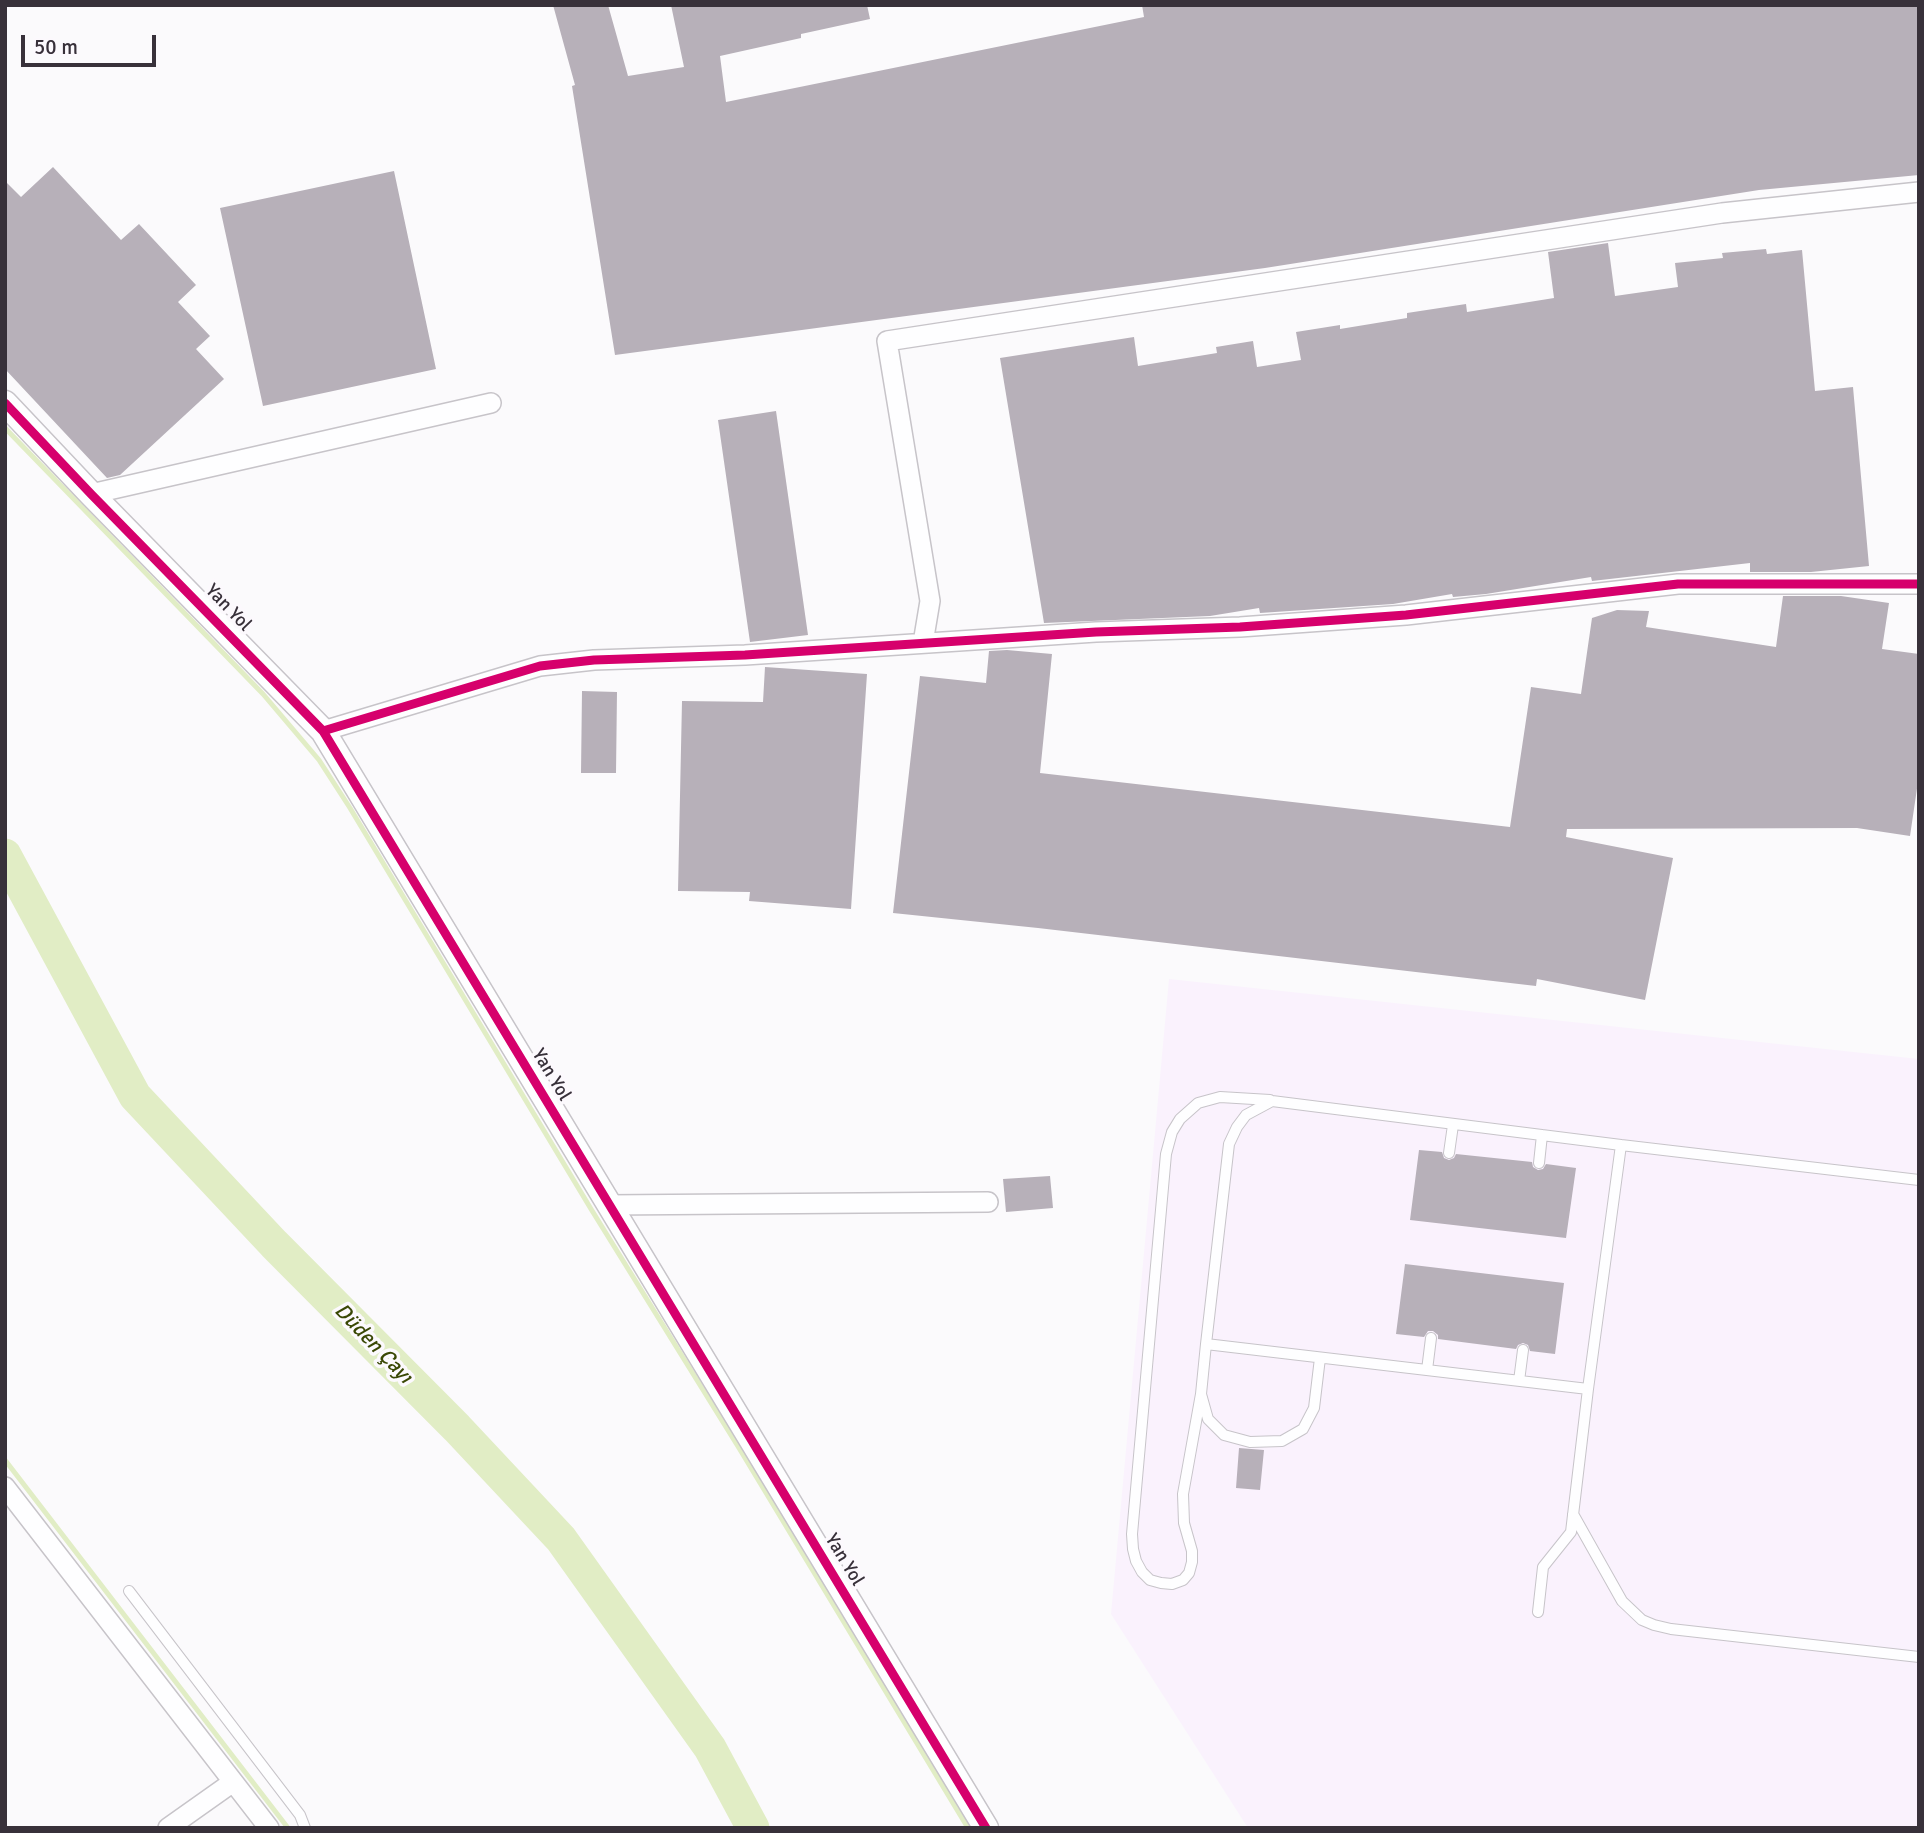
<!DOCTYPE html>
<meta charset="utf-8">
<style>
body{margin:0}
#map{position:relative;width:1924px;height:1833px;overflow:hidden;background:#fbfafc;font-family:Signika,sans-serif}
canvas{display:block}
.frame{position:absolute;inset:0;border:7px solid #38313a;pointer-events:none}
.scale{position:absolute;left:21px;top:35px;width:135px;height:32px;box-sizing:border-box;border:4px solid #38313a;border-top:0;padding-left:9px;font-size:21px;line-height:24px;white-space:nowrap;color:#38313a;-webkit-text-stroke:5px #fcf9fd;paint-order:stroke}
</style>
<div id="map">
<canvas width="1924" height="1833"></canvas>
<div class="frame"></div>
<div class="scale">50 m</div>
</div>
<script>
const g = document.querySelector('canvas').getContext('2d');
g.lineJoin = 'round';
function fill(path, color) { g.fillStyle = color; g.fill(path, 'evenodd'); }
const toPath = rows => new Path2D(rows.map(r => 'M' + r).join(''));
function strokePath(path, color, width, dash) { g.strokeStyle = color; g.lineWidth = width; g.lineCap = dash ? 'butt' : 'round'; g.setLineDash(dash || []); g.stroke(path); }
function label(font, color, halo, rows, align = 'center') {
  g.font = font + ' Signika,sans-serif'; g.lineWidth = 7; g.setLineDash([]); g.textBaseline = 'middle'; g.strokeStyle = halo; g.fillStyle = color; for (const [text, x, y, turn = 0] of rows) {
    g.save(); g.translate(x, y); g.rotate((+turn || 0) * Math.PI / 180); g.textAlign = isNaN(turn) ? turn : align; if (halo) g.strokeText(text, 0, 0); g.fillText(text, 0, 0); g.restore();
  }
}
fill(toPath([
 [1169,979,1919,1059,1919,1828,1248,1828,1111,1614]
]), '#faf2fd');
strokePath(toPath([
 [5,428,263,694,319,760,350,808,591,1209,739,1448,968,1828],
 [5,1460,288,1828]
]), '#e1edc5', 5);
strokePath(toPath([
 [5,855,135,1096,274,1244,457,1428,561,1539,710,1748,753,1828]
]), '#e1edc5', 33);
fill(toPath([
 [553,5,608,5,628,76,684,67,671,5,867,5,870,19,801,34,801,38,720,56,726,102,1144,17,1142,5,1919,5,1919,175,1759,190,1265,268,615,355,572,86,575,85],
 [53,167,121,240,139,224,196,285,178,302,210,336,196,349,224,379,120,475,107,478,5,369,5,181,21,197],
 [394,171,436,369,263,406,220,208],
 [1608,243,1615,296,1678,287,1675,263,1723,258,1722,253,1766,249,1767,254,1802,250,1815,391,1853,387,1869,566,1811,572,1750,572,1750,563,1592,581,1591,577,1486,594,1453,597,1452,594,1393,604,1260,613,1259,608,1210,616,1044,623,1000,358,1134,337,1138,366,1217,353,1216,347,1253,341,1257,367,1301,360,1296,332,1340,325,1340,329,1407,318,1407,313,1466,304,1467,312,1554,298,1548,252],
 [776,411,808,635,750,642,718,420],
 [1783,596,1841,596,1889,603,1882,649,1919,654,1919,775,1910,836,1857,828,1567,829,1566,837,1673,858,1645,1000,1537,979,1536,986,1038,928,893,913,920,676,986,683,989,651,1007,650,1052,654,1040,773,1510,827,1531,687,1581,694,1592,618,1617,610,1649,611,1646,627,1776,647],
 [765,667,867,674,851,909,749,901,750,892,678,891,682,701,763,702],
 [582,691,617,692,616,773,581,773],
 [1419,1150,1442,1152,1444,1158,1449,1160,1454,1158,1456,1154,1532,1162,1533,1167,1538,1170,1543,1169,1546,1164,1576,1168,1566,1238,1410,1220],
 [1050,1176,1053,1208,1006,1212,1003,1179],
 [1405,1264,1564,1283,1555,1354,1530,1351,1528,1345,1523,1343,1518,1345,1516,1349,1438,1339,1438,1335,1433,1331,1428,1331,1424,1337,1396,1334],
 [1239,1448,1264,1450,1260,1490,1236,1488]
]), '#b7b0b9');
const service = toPath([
 [1621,1145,1588,1389,1206,1344,1229,1144,1237,1127,1246,1115,1272,1101,1621,1145,1919,1180],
 [1449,1153,1453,1125],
 [1539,1163,1542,1135],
 [1206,1344,1201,1394,1208,1419,1224,1435,1250,1442,1282,1441,1303,1429,1314,1408,1320,1358],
 [1427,1370,1431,1338],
 [1519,1381,1523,1350],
 [1201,1394,1183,1494,1184,1523,1192,1551,1192,1562,1189,1573,1183,1580,1172,1584,1161,1583,1150,1580,1142,1572,1136,1561,1133,1549,1132,1534,1166,1154,1172,1132,1180,1119,1198,1103,1220,1097,1270,1100],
 [1573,1514,1622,1601,1642,1620,1654,1625,1671,1629,1919,1657],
 [129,1591,300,1815,305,1828],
 [1538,1612,1543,1567,1571,1532,1588,1389]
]);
const minor = toPath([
 [91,494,491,403],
 [923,643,930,601,887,341,1722,213,1919,192],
 [323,731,540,666,594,660,745,655,1096,632,1240,627,1406,615,1678,584,1919,584],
 [608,1205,988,1202],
 [5,1487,269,1828],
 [168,1828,233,1782]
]);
const tertiary = toPath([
 [5,403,91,494,323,731,986,1828]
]);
strokePath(service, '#c7c4c9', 12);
strokePath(minor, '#c7c4c9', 22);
strokePath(tertiary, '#c7c4c9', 27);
strokePath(service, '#fefeff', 10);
strokePath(minor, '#fefeff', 19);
strokePath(tertiary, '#fefeff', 24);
strokePath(toPath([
 [5,403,91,494,323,731,986,1828],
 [323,731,540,666,594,660,745,655,1096,632,1240,627,1406,615,1678,584,1919,584]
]), '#d6006c', 9);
label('19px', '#38313a', '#fcf9fd', [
 ["Yan Yol",228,608,46],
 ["Yan Yol",551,1075,59],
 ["Yan Yol",844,1560,59]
]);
label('italic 21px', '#3a4805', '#fcf9fd', [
 ["Düden Çayı",373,1344,46]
]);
</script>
